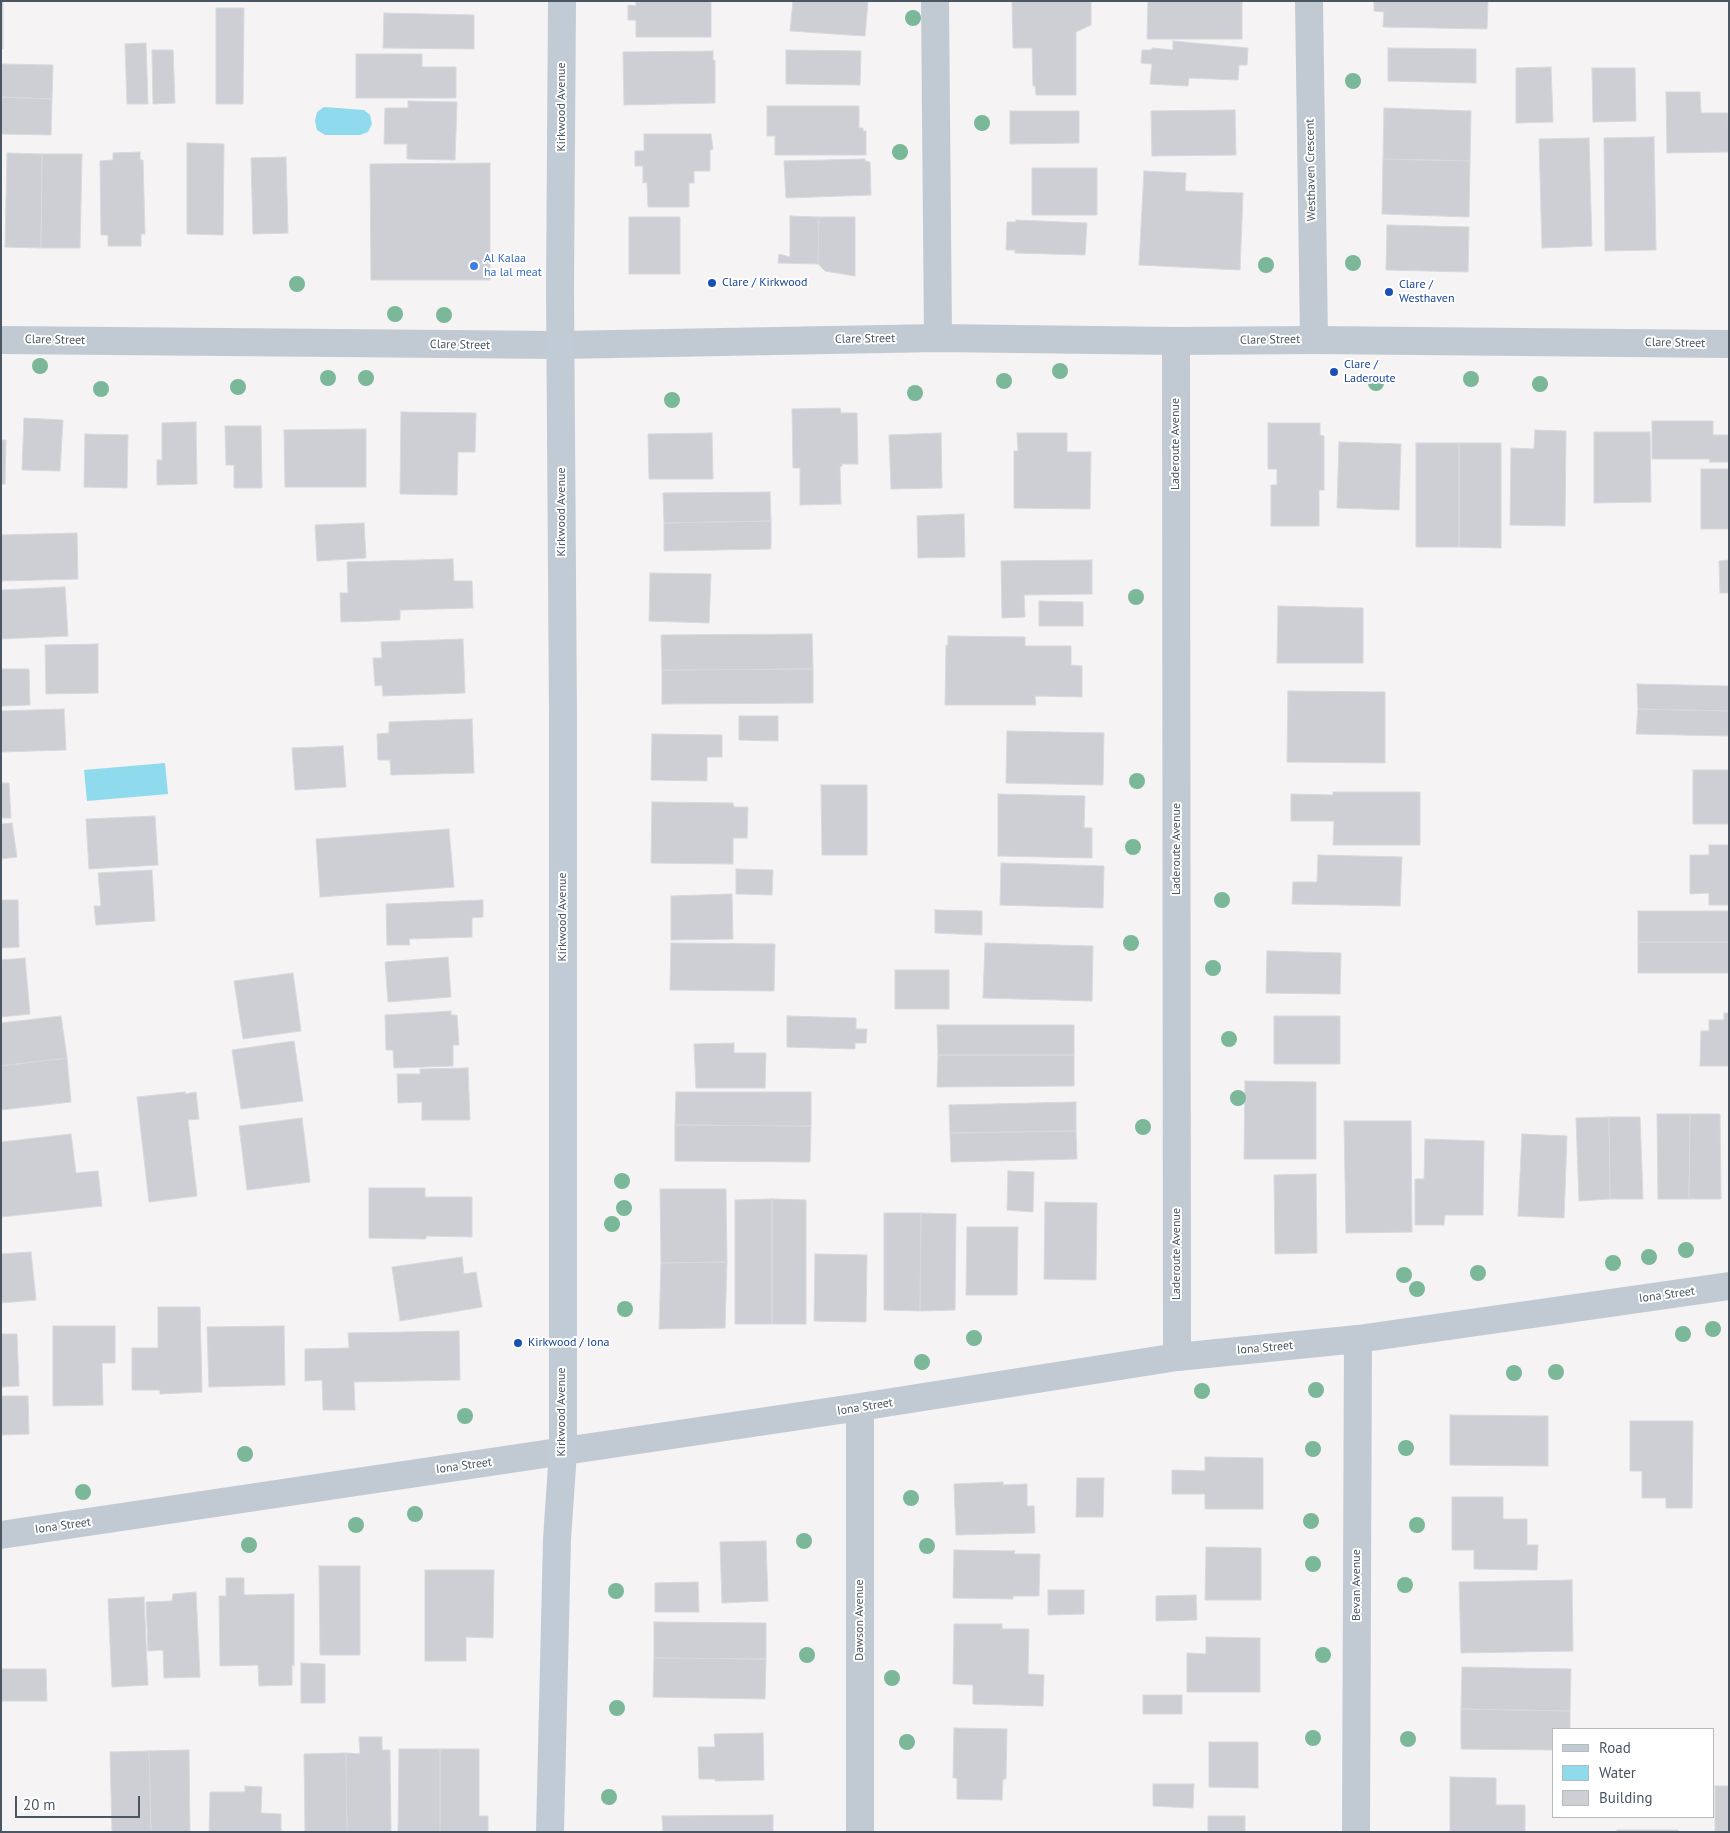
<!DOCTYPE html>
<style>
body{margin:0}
#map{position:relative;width:1730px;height:1833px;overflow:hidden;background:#f5f3f3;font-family:"PT Sans",sans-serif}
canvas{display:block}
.frame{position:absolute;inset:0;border:2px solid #4a5661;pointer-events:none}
.legend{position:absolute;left:1552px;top:1728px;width:162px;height:90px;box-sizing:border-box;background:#fff;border:1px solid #b7bbc0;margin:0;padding:6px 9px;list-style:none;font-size:15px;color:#4a5661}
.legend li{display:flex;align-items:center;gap:10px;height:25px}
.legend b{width:25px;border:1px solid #b7bbc0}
.scale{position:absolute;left:15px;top:1796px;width:125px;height:22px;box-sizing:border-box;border:2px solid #4a5661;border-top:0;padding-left:6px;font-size:15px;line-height:18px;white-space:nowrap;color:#4a5661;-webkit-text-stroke:4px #fff;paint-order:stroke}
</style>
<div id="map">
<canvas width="1730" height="1833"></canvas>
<div class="frame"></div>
<ul class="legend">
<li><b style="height:6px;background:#c1cbd6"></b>Road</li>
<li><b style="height:14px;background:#90daee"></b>Water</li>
<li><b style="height:14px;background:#cdcfd5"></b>Building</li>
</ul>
<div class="scale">20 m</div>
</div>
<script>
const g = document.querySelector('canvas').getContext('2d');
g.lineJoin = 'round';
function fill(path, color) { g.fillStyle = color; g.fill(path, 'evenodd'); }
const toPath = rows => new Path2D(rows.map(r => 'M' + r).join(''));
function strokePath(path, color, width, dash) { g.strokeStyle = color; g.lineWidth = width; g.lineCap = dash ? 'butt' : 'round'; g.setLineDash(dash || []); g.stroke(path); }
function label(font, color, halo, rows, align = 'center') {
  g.font = font + ' "PT Sans",sans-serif'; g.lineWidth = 4; g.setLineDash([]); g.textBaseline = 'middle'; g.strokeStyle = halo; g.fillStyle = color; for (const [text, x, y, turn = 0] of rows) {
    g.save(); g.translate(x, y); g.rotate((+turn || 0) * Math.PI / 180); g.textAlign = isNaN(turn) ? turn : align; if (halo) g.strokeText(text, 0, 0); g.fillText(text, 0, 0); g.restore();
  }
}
fill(toPath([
 [324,107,364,110,370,115,372,124,368,132,360,135,325,135,317,130,315,121,317,112],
 [165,763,168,794,87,801,84,770]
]), '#90daee');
const building = toPath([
 [1,1,3,1,3,49,1,49,1,1],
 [636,1,711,1,711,37,636,37,636,20,628,20,628,5,636,6,636,1],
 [793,1,868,1,865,36,790,31,793,1],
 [1012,1,1091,1,1091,25,1076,32,1076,95,1036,95,1035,85,1033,86,1032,48,1013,48,1012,1],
 [1148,1,1242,1,1242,39,1147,39,1148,1],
 [1374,1,1488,1,1487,29,1383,27,1384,12,1374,11,1374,1],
 [216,8,244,8,243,104,216,104,216,8],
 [384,13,474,15,474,49,383,48,384,13],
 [1173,41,1248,48,1247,65,1239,65,1238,80,1189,78,1188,86,1150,84,1152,64,1141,63,1142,50,1152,50,1152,48,1173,50,1173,41],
 [146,43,148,104,127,104,125,44,146,43],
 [1388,48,1476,49,1476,83,1388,81,1388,48],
 [152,50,173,50,175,103,153,104,152,50],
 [786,50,861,51,860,85,786,84,786,50],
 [713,51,713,60,715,60,715,103,624,105,623,52,713,51],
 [356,54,422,54,422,67,456,67,456,98,356,98,356,54],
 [1,64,53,65,52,99,1,97,1,64],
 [1551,67,1553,122,1516,123,1516,68,1551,67],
 [1592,68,1635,68,1636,121,1593,122,1592,68],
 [1666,92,1700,92,1701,113,1728,113,1729,152,1667,153,1666,92],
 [1,97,52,99,51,135,1,134,1,97],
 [408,101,457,102,455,160,407,159,407,144,384,144,385,108,408,108,408,101],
 [767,106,859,106,859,128,863,128,863,131,866,131,866,155,775,155,775,136,767,136,767,106],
 [1384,108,1471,111,1470,161,1383,159,1384,108],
 [1235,110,1236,155,1152,156,1151,111,1235,110],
 [1010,111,1079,111,1079,143,1010,144,1010,111],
 [644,134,711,134,713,149,710,150,710,171,694,171,694,183,689,183,689,207,648,207,647,182,643,183,643,166,635,166,635,151,644,151,644,134],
 [1654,137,1656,250,1605,251,1604,138,1654,137],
 [1589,138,1592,246,1542,248,1539,139,1589,138],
 [187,143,224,144,223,235,187,234,187,143],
 [140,152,140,160,143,160,145,234,141,234,141,246,108,246,108,235,101,235,100,161,113,160,113,153,140,152],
 [7,153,42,154,41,248,5,247,7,153],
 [42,154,82,154,80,248,41,248,42,154],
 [286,157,288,233,253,234,251,158,286,157],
 [865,159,865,161,870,162,871,195,786,198,784,161,865,159],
 [1383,159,1470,161,1469,217,1382,214,1383,159],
 [490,163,490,280,371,280,370,164,490,163],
 [1032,168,1097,168,1097,215,1032,215,1032,168],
 [1144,171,1186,173,1185,191,1243,193,1240,270,1139,265,1144,171],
 [790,216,819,217,818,264,778,263,779,254,790,257,790,216],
 [629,217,680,217,680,274,629,274,629,217],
 [819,217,855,217,855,276,825,271,818,264,819,217],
 [1016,220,1087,223,1085,255,1015,253,1015,250,1006,250,1007,222,1016,222,1016,220],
 [1387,225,1469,227,1468,272,1386,270,1387,225],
 [840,408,841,413,857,413,858,464,842,464,842,466,840,467,841,504,800,505,800,468,793,468,792,409,840,408],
 [401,412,476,413,475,452,458,452,457,495,400,494,401,412],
 [24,418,63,420,60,471,22,470,24,418],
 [1652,421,1713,421,1713,435,1729,435,1729,462,1709,462,1710,459,1652,459,1652,421],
 [196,422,197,484,157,485,157,460,162,460,162,423,196,422],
 [1268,423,1320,423,1320,435,1324,436,1324,490,1319,490,1319,526,1271,526,1271,485,1277,485,1277,469,1268,469,1268,423],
 [225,426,261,426,262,488,234,488,234,465,226,465,225,426],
 [366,429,366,487,285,487,284,430,366,429],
 [1535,430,1566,431,1565,526,1510,525,1511,448,1534,449,1535,430],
 [1594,432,1650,432,1651,502,1594,503,1594,432],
 [712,433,713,479,649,479,648,434,712,433],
 [941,433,942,488,891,489,889,435,941,433],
 [1017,433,1067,433,1067,452,1091,452,1090,509,1014,508,1014,451,1018,451,1017,433],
 [85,434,128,435,127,488,84,487,85,434],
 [1,440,6,440,5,484,1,484,1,440],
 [1339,442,1401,444,1399,510,1337,508,1339,442],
 [1416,443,1459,443,1459,547,1416,547,1416,443],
 [1459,443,1501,443,1501,548,1459,547,1459,443],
 [1701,469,1729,469,1729,529,1701,529,1701,469],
 [770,492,771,521,664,523,663,493,770,492],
 [964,514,965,557,918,558,917,516,964,514],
 [771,521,771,549,664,551,664,523,771,521],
 [364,523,366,558,317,561,315,525,364,523],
 [77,533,78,579,1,581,1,535,77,533],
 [453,559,454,581,472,581,473,608,400,610,400,620,341,622,340,593,348,593,347,562,453,559],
 [1092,560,1092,594,1024,595,1025,617,1002,618,1001,561,1092,560],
 [1729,560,1729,593,1720,593,1719,561,1729,560],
 [650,573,711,574,709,623,649,621,650,573],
 [65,587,68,636,1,639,1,590,65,587],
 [1039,601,1083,602,1083,626,1039,626,1039,601],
 [1278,606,1363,608,1363,663,1277,663,1278,606],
 [812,634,813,669,662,670,661,635,812,634],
 [948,636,1025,637,1025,646,1071,646,1071,665,1082,666,1082,697,1035,696,1036,705,945,705,946,645,948,645,948,636],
 [463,639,465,693,383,696,382,685,375,686,373,658,382,658,381,642,463,639],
 [98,644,98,693,46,694,45,645,98,644],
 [1,669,29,669,30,705,1,706,1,669],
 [813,669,813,703,662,704,662,670,813,669],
 [1637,684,1729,686,1729,711,1638,709,1637,684],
 [1288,691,1385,692,1385,763,1287,762,1288,691],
 [64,709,66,750,1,752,1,711,64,709],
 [1638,709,1729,711,1729,736,1636,734,1638,709],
 [739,716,778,716,778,741,739,740,739,716],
 [472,719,474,773,391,775,390,760,378,760,377,734,389,733,389,722,472,719],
 [1007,731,1104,733,1103,785,1006,783,1007,731],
 [652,734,722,735,722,757,707,757,707,781,651,780,652,734],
 [343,746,346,787,295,790,292,748,343,746],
 [1693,770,1729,770,1729,824,1693,824,1693,770],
 [1,783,9,783,11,818,1,818,1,783],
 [821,785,867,785,867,855,822,855,821,785],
 [1333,792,1420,792,1420,845,1333,845,1334,821,1291,821,1291,794,1333,795,1333,792],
 [998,794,1085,796,1084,828,1092,828,1092,858,998,856,998,794],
 [652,802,733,803,734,807,748,807,747,838,733,838,733,864,651,863,652,802],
 [155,816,158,865,89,869,86,819,155,816],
 [12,823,17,857,1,859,1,824,12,823],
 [449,829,454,887,320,897,316,839,449,829],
 [1709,845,1729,845,1729,905,1709,905,1709,893,1690,894,1690,855,1709,855,1709,845],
 [1318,855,1402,857,1400,906,1292,904,1293,882,1317,882,1318,855],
 [1001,863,1104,866,1103,908,1000,905,1001,863],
 [736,869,773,870,772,895,736,894,736,869],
 [152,870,155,921,96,925,94,906,101,906,98,873,152,870],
 [732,894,733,939,671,940,671,896,732,894],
 [1,900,18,900,19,947,1,948,1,900],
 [483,900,483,917,472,918,472,937,409,939,410,945,387,945,386,904,483,900],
 [935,910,982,911,982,935,935,933,935,910],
 [1638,911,1729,911,1729,942,1638,942,1638,911],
 [1638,942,1729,942,1729,973,1638,973,1638,942],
 [671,943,775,944,774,991,670,990,671,943],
 [985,943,1093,946,1092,1001,983,998,985,943],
 [1267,951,1341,953,1340,994,1266,993,1267,951],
 [448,957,451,997,388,1002,385,962,448,957],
 [25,958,30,1014,1,1017,1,960,25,958],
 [895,970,949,970,949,1009,895,1009,895,970],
 [293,973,301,1031,243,1039,234,981,293,973],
 [451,1011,451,1015,457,1015,459,1045,453,1045,453,1066,394,1068,393,1050,386,1050,385,1015,451,1011],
 [1724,1013,1729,1013,1729,1066,1700,1066,1701,1031,1709,1031,1709,1020,1724,1020,1724,1013],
 [61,1016,67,1058,1,1066,1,1023,61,1016],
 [787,1016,856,1018,856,1029,867,1029,866,1043,855,1043,855,1049,787,1047,787,1016],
 [1274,1016,1340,1016,1340,1064,1274,1064,1274,1016],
 [937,1025,1074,1025,1074,1055,938,1055,937,1025],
 [294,1041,303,1101,241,1109,232,1050,294,1041],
 [734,1043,734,1053,766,1053,765,1088,696,1088,694,1044,734,1043],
 [938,1055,1074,1055,1074,1086,937,1087,938,1055],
 [67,1058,71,1102,1,1110,1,1066,67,1058],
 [468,1068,470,1120,422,1120,422,1102,398,1103,397,1074,420,1074,420,1069,468,1068],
 [1245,1081,1316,1082,1316,1159,1244,1159,1245,1081],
 [185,1092,185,1094,196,1092,199,1119,188,1120,197,1196,149,1202,137,1097,185,1092],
 [676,1092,811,1092,811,1126,675,1125,676,1092],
 [1076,1102,1076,1131,950,1133,949,1105,1076,1102],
 [1657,1114,1690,1114,1689,1199,1658,1199,1657,1114],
 [1690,1114,1720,1114,1721,1199,1689,1199,1690,1114],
 [1609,1117,1640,1117,1643,1199,1610,1199,1609,1117],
 [1609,1117,1610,1199,1579,1201,1576,1118,1609,1117],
 [302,1118,310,1182,247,1190,239,1126,302,1118],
 [1344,1121,1411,1121,1412,1232,1346,1233,1344,1121],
 [675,1125,811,1126,810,1162,675,1161,675,1125],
 [1076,1131,1077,1159,951,1162,950,1133,1076,1131],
 [71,1134,76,1173,98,1171,102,1206,1,1217,1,1142,71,1134],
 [1522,1134,1567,1136,1564,1218,1518,1216,1522,1134],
 [1425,1139,1484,1141,1483,1215,1445,1215,1444,1225,1415,1225,1415,1179,1424,1179,1425,1139],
 [1008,1171,1034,1172,1033,1212,1007,1210,1008,1171],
 [1316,1174,1317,1253,1275,1254,1274,1175,1316,1174],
 [369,1188,425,1188,425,1197,472,1197,472,1237,426,1236,426,1239,369,1238,369,1188],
 [660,1189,726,1189,727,1262,661,1263,660,1189],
 [772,1199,806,1200,806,1324,772,1324,772,1199],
 [772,1199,772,1324,735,1324,735,1200,772,1199],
 [1045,1202,1097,1203,1096,1280,1044,1279,1045,1202],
 [884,1213,921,1213,920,1311,884,1310,884,1213],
 [921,1213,956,1214,955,1310,920,1311,921,1213],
 [967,1227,1018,1227,1017,1295,966,1295,967,1227],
 [31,1252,36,1300,1,1303,1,1254,31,1252],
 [815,1254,867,1255,866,1322,814,1321,815,1254],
 [462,1257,464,1274,476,1272,482,1307,400,1321,392,1267,462,1257],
 [727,1262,725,1328,659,1329,661,1263,727,1262],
 [158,1307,200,1307,202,1392,160,1394,160,1390,132,1390,132,1348,158,1348,158,1307],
 [53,1326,115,1326,115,1363,102,1363,103,1405,53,1406,53,1326],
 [284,1326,285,1385,209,1387,207,1327,284,1326],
 [459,1331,460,1380,354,1382,355,1410,323,1410,322,1380,305,1381,305,1349,349,1348,348,1333,459,1331],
 [1,1334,17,1334,19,1386,1,1387,1,1334],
 [1,1396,28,1396,29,1434,1,1435,1,1396],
 [1450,1415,1548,1416,1548,1466,1450,1465,1450,1415],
 [1630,1421,1693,1421,1692,1508,1666,1508,1666,1498,1642,1498,1642,1471,1630,1471,1630,1421],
 [1205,1457,1263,1458,1263,1509,1205,1509,1205,1494,1172,1494,1172,1470,1205,1471,1205,1457],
 [1077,1478,1104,1478,1103,1517,1076,1517,1077,1478],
 [1003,1482,1003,1485,1027,1484,1027,1506,1034,1506,1035,1533,956,1535,954,1484,1003,1482],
 [1452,1497,1503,1497,1503,1519,1527,1519,1527,1545,1538,1545,1537,1570,1474,1569,1474,1550,1452,1550,1452,1497],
 [766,1541,768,1601,722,1603,720,1542,766,1541],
 [1206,1547,1261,1548,1261,1600,1205,1600,1206,1547],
 [954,1550,1015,1551,1014,1554,1040,1554,1039,1596,1013,1596,1013,1599,953,1598,954,1550],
 [319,1566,360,1566,360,1655,320,1655,319,1566],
 [425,1570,494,1570,493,1638,466,1637,466,1661,425,1661,425,1570],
 [226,1578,244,1578,244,1595,294,1594,294,1666,292,1665,292,1685,259,1686,258,1665,220,1666,219,1596,226,1596,226,1578],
 [1572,1580,1573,1651,1461,1653,1459,1582,1572,1580],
 [698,1582,699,1612,655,1612,655,1583,698,1582],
 [1048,1590,1084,1590,1084,1614,1048,1615,1048,1590],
 [196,1592,200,1677,164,1678,163,1650,148,1651,146,1602,172,1601,173,1594,196,1592],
 [1196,1595,1197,1620,1156,1621,1156,1596,1196,1595],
 [144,1597,148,1685,112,1687,108,1599,144,1597],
 [654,1622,766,1623,766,1659,654,1658,654,1622],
 [954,1624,1002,1624,1002,1629,1029,1629,1028,1674,1044,1675,1043,1706,973,1704,973,1685,953,1684,954,1624],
 [1206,1637,1260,1638,1260,1692,1187,1692,1187,1653,1206,1654,1206,1637],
 [654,1658,766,1659,765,1699,653,1697,654,1658],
 [301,1663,325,1664,325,1703,301,1703,301,1663],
 [1462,1667,1571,1669,1570,1711,1461,1709,1462,1667],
 [1,1669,46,1669,47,1701,1,1701,1,1669],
 [1143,1695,1182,1695,1182,1714,1143,1714,1143,1695],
 [1461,1709,1570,1711,1570,1729,1554,1729,1554,1750,1461,1749,1461,1709],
 [954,1728,1007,1729,1006,1779,1003,1779,1002,1800,957,1799,957,1778,953,1778,954,1728],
 [763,1733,764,1780,715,1781,715,1779,699,1779,698,1747,715,1747,714,1734,763,1733],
 [359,1737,382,1737,382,1750,390,1750,391,1832,347,1832,346,1753,360,1754,359,1737],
 [1209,1742,1258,1742,1258,1788,1209,1787,1209,1742],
 [399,1749,440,1749,440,1832,398,1832,399,1749],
 [440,1749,479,1749,479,1816,488,1816,488,1832,440,1832,440,1749],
 [189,1750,190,1832,151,1832,149,1751,189,1750],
 [149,1751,151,1832,112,1832,110,1752,149,1751],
 [346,1753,347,1832,305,1832,304,1754,346,1753],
 [1450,1777,1496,1778,1496,1805,1525,1805,1525,1832,1450,1832,1450,1777],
 [1153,1784,1194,1784,1193,1808,1153,1806,1153,1784],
 [245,1786,262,1787,261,1813,281,1814,281,1832,209,1832,210,1792,245,1792,245,1786],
 [1715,1786,1729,1786,1729,1832,1715,1832,1715,1786],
 [773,1815,773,1832,663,1832,662,1816,773,1815],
 [1208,1816,1245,1816,1245,1832,1208,1832,1208,1816],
 [1617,1830,1678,1830,1678,1832,1617,1832,1617,1830]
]);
fill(building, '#cdcfd5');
strokePath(building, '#d7d9de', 1);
strokePath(toPath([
 [935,1,938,338],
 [1309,1,1314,340],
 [1,340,560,345],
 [1176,341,1177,1357],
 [1,1535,860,1407,1177,1357,1358,1339,1729,1286],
 [860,1832,860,1407],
 [1356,1832,1358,1339]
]), '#c1cad2', 28);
strokePath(toPath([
 [560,345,938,338,1176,341,1314,340,1729,344]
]), '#c1cad2', 28);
strokePath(toPath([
 [550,1832,557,1539,563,1452,563,717,560,289,562,1]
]), '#c1cbd6', 28);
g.fillStyle = '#7bb799';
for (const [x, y] of [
 [913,18],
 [1353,81],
 [982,123],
 [900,152],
 [1353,263],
 [1266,265],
 [297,284],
 [395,314],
 [444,315],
 [40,366],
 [1060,371],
 [328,378],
 [366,378],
 [1471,379],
 [1004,381],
 [1376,383],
 [1540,384],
 [238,387],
 [101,389],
 [915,393],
 [672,400],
 [1136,597],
 [1137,781],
 [1133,847],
 [1222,900],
 [1131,943],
 [1213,968],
 [1229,1039],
 [1238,1098],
 [1143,1127],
 [622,1181],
 [624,1208],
 [612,1224],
 [1686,1250],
 [1649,1257],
 [1613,1263],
 [1478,1273],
 [1404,1275],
 [1417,1289],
 [625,1309],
 [1713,1329],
 [1683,1334],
 [974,1338],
 [922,1362],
 [1556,1372],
 [1514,1373],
 [1316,1390],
 [1202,1391],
 [465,1416],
 [1406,1448],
 [1313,1449],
 [245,1454],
 [83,1492],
 [911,1498],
 [415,1514],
 [1311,1521],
 [356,1525],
 [1417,1525],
 [804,1541],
 [249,1545],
 [927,1546],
 [1313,1564],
 [1405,1585],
 [616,1591],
 [807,1655],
 [1323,1655],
 [892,1678],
 [617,1708],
 [1313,1738],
 [1408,1739],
 [907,1742],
 [609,1797]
]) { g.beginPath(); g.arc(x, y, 8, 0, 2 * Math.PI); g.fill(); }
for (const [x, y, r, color] of [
 [474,266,5,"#3f7fe0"],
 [712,283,5,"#1a4fb4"],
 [1389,292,5,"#1a4fb4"],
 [1334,372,5,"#1a4fb4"],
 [518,1343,5,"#1a4fb4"]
]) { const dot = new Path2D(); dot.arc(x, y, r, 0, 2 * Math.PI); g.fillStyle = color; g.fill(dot); strokePath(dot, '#fff', 2); }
label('12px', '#4a5661', '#fff', [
 ["Kirkwood Avenue",562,107,-90],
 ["Westhaven Crescent",1311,170,-91],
 ["Clare Street",865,339,-1],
 ["Clare Street",55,340,1],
 ["Clare Street",1270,340,-1],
 ["Clare Street",1675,343,1],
 ["Clare Street",460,345,1],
 ["Laderoute Avenue",1176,444,-90],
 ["Kirkwood Avenue",562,512,-90],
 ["Laderoute Avenue",1177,849,-90],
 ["Kirkwood Avenue",563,917,-90],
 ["Laderoute Avenue",1177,1254,-90],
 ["Iona Street",1667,1295,-8],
 ["Iona Street",1265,1348,-5],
 ["Iona Street",865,1407,-9],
 ["Kirkwood Avenue",562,1412,-90],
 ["Iona Street",464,1466,-8],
 ["Iona Street",63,1526,-8],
 ["Bevan Avenue",1357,1585,-90],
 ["Dawson Avenue",860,1620,-90]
]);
label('12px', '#366cbe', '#fff', [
 ["Al Kalaa",484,259],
 ["ha lal meat",484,273]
], 'left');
label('12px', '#164399', '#fff', [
 ["Clare / Kirkwood",722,283],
 ["Clare /",1399,285],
 ["Westhaven",1399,299],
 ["Clare /",1344,365],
 ["Laderoute",1344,379],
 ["Kirkwood / Iona",528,1343]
], 'left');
</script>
